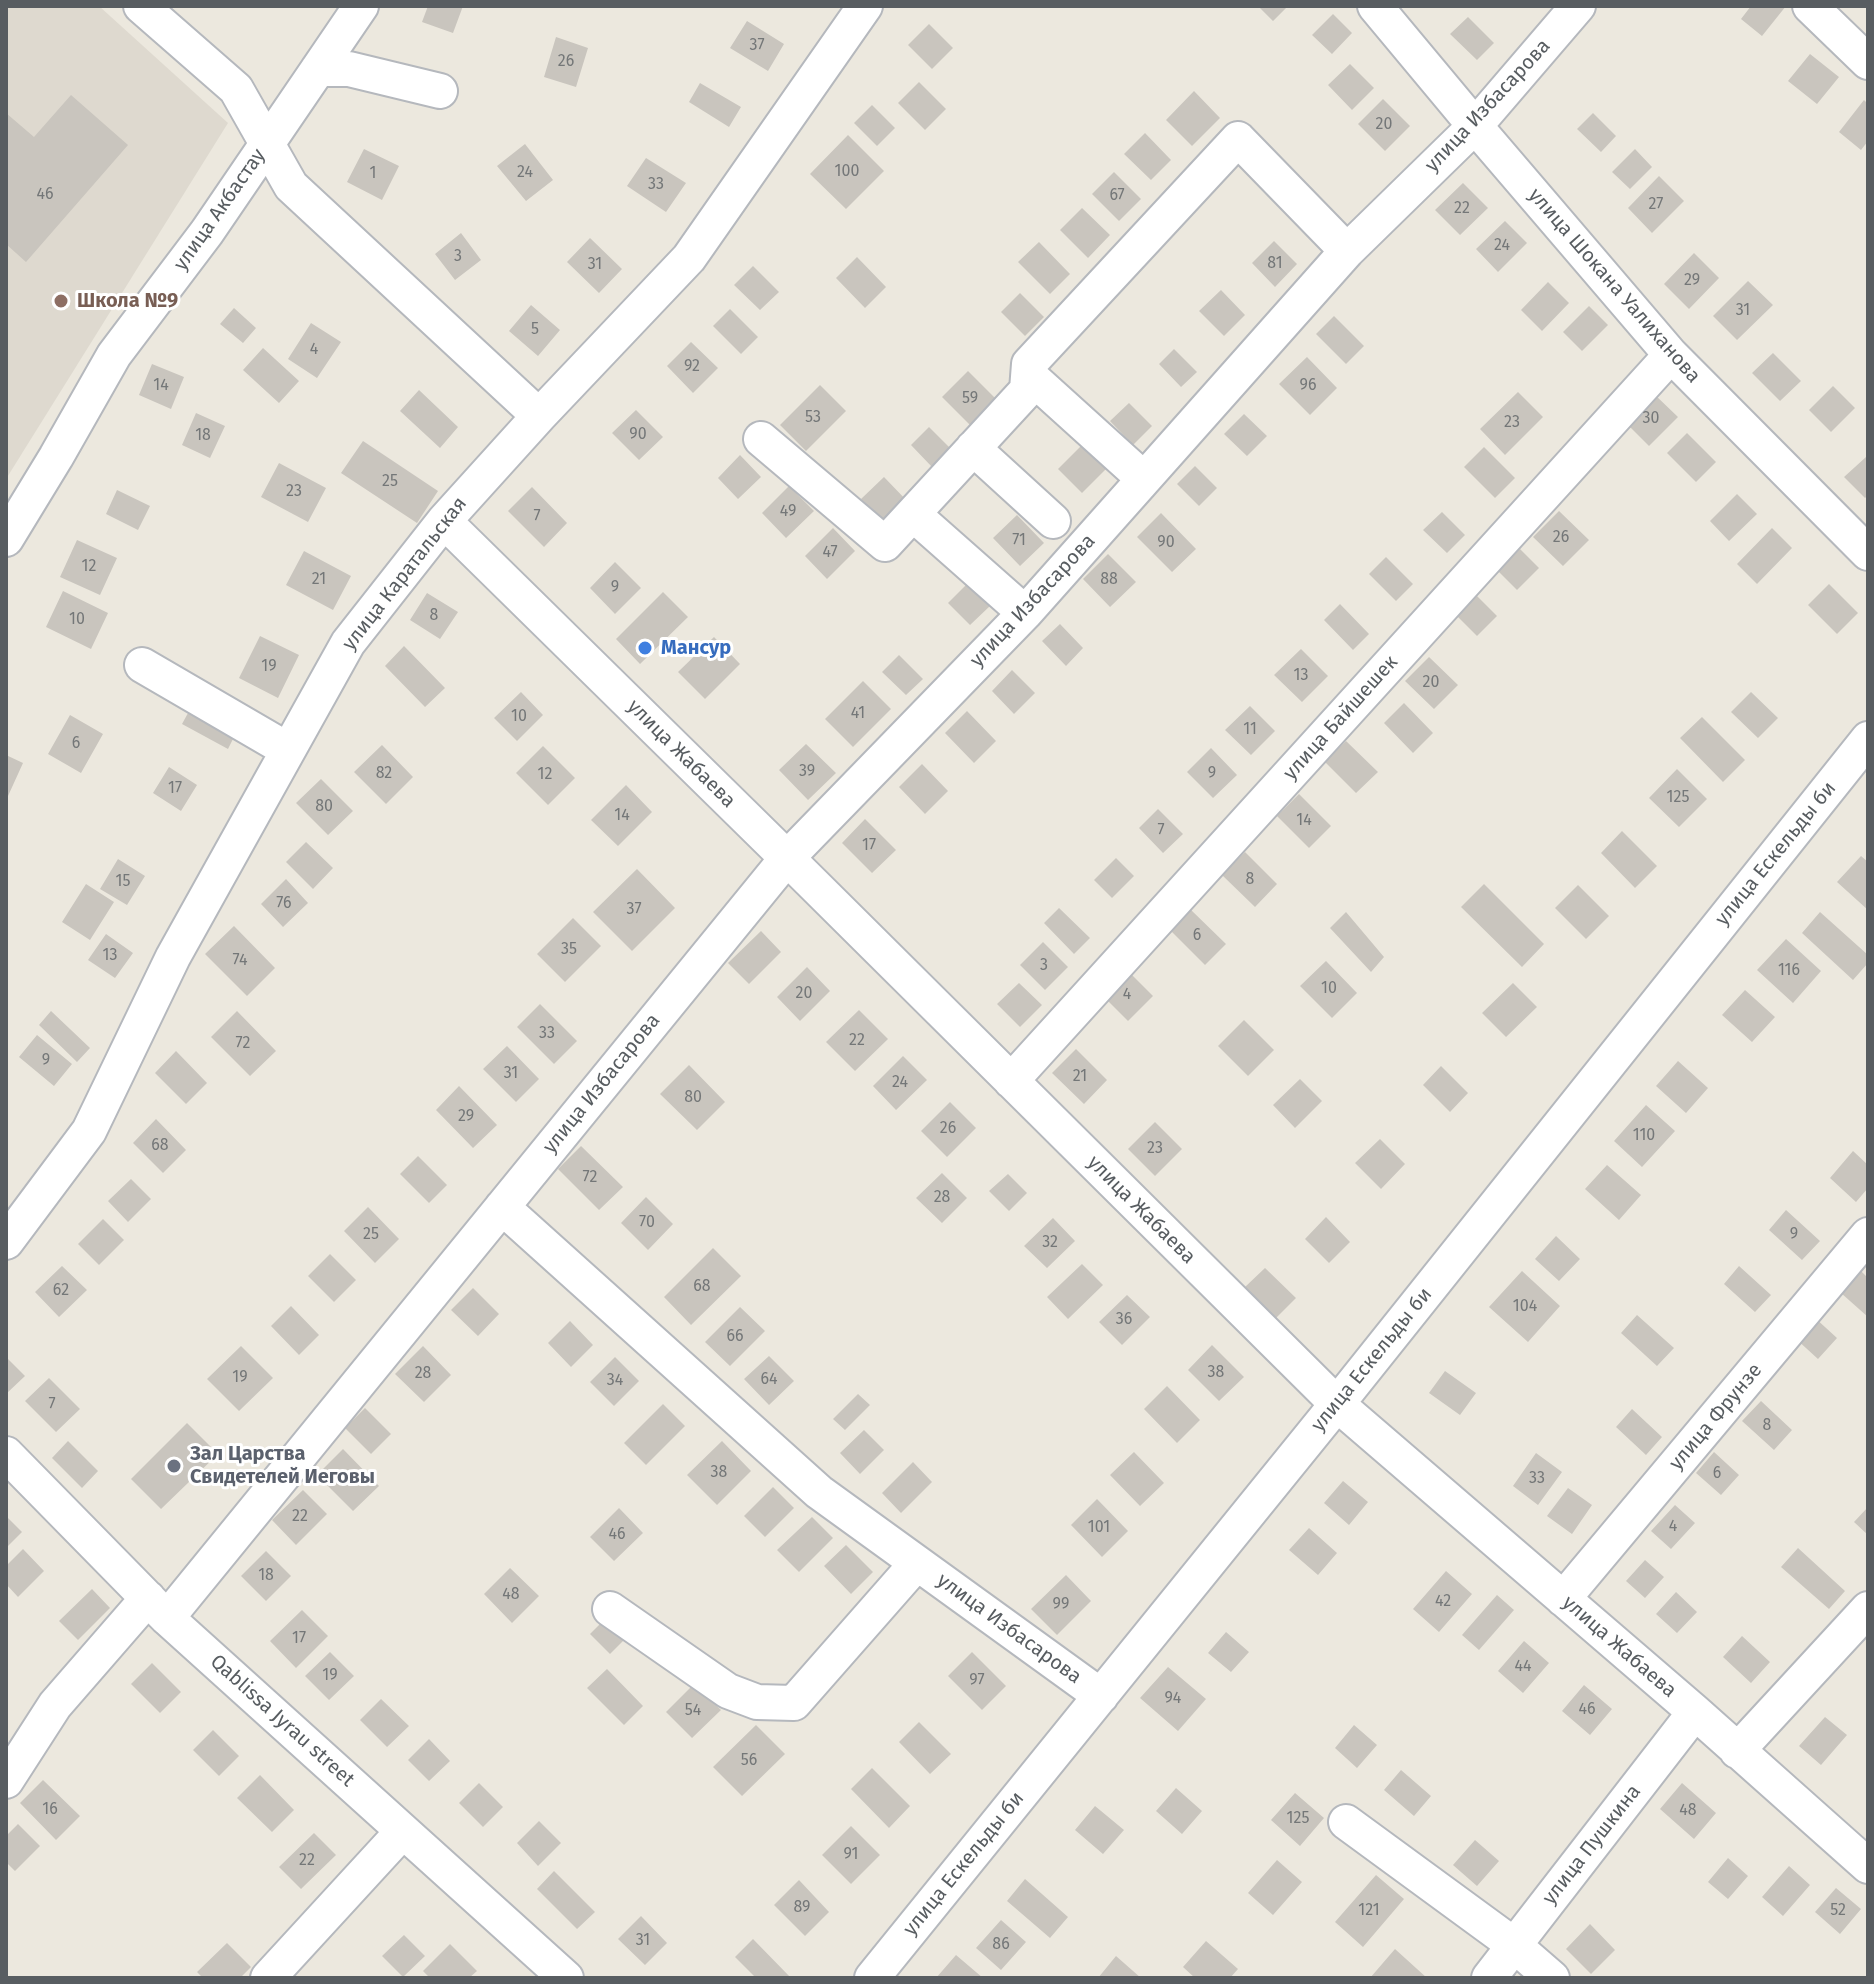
<!DOCTYPE html>
<meta charset="utf-8">
<style>
body{margin:0}
#map{position:relative;width:1874px;height:1984px;overflow:hidden;background:#ece8de;font-family:"Fira Sans",sans-serif}
canvas{display:block}
.frame{position:absolute;inset:0;border:8px solid #585d61;pointer-events:none}
</style>
<div id="map">
<canvas width="1874" height="1984"></canvas>
<div class="frame"></div>
</div>
<script>
const g = document.querySelector('canvas').getContext('2d');
g.lineJoin = 'round';
function fill(path, color) { g.fillStyle = color; g.fill(path, 'evenodd'); }
const toPath = rows => new Path2D(rows.map(r => 'M' + r).join(''));
function strokePath(path, color, width, dash) { g.strokeStyle = color; g.lineWidth = width; g.lineCap = dash ? 'butt' : 'round'; g.setLineDash(dash || []); g.stroke(path); }
function label(font, color, halo, rows, align = 'center') {
  g.font = font + ' "Fira Sans",sans-serif'; g.lineWidth = 6; g.setLineDash([]); g.textBaseline = 'middle'; g.strokeStyle = halo; g.fillStyle = color; for (const [text, x, y, turn = 0] of rows) {
    g.save(); g.translate(x, y); g.rotate((+turn || 0) * Math.PI / 180); g.textAlign = isNaN(turn) ? turn : align; if (halo) g.strokeText(text, 0, 0); g.fillText(text, 0, 0); g.restore();
  }
}
fill(toPath([
 [6,6,99,6,228,123,6,479]
]), '#ded9cf');
fill(toPath([
 [428,6,463,6,453,33,422,22],
 [1258,6,1288,6,1273,21],
 [1751,6,1786,6,1762,36,1741,19],
 [1333,14,1352,33,1332,54,1312,35],
 [1468,17,1494,43,1477,60,1450,34],
 [747,21,784,44,768,71,730,48],
 [929,24,953,48,932,69,908,45],
 [556,37,588,48,576,87,544,77],
 [1810,54,1839,77,1817,104,1788,81],
 [1350,64,1374,88,1352,110,1328,85],
 [919,82,946,109,925,130,898,103],
 [700,83,741,107,729,127,689,102],
 [1194,91,1220,118,1192,146,1166,120],
 [71,95,128,145,26,262,6,244,6,113,34,137],
 [1383,99,1410,126,1385,151,1358,124],
 [1864,100,1868,104,1868,141,1861,150,1839,132],
 [872,105,895,128,877,146,854,123],
 [1593,113,1616,136,1601,152,1577,129],
 [1145,133,1171,160,1151,180,1124,154],
 [848,135,884,171,846,209,810,174],
 [525,144,553,180,526,201,497,166],
 [364,149,399,166,382,200,347,182],
 [1635,149,1652,167,1630,189,1612,172],
 [646,158,686,183,666,212,627,186],
 [1114,172,1141,199,1119,221,1092,194],
 [1659,176,1684,201,1652,233,1628,208],
 [1463,183,1488,208,1460,235,1435,210],
 [1082,208,1110,235,1088,258,1060,230],
 [1505,221,1527,243,1498,272,1476,249],
 [461,233,481,260,455,280,435,254],
 [590,238,622,269,599,293,567,262],
 [1274,241,1297,264,1275,287,1252,263],
 [1039,242,1070,274,1050,294,1018,262],
 [1694,253,1719,278,1689,309,1664,284],
 [857,257,886,287,865,308,836,278],
 [753,266,779,292,760,310,734,285],
 [1748,281,1773,305,1737,340,1713,316],
 [1548,282,1569,303,1542,331,1521,310],
 [1221,290,1245,315,1224,336,1199,311],
 [1020,293,1044,317,1025,336,1001,312],
 [531,305,560,330,538,356,509,331],
 [1589,306,1608,325,1582,351,1563,332],
 [234,308,256,328,243,343,220,324],
 [730,309,758,337,741,354,713,326],
 [1334,316,1364,346,1346,364,1316,334],
 [311,323,341,342,317,378,288,359],
 [691,342,718,368,693,393,667,366],
 [263,348,299,381,279,403,243,370],
 [1174,349,1197,372,1181,387,1159,364],
 [1773,353,1801,381,1780,401,1752,373],
 [1307,357,1337,388,1310,415,1279,384],
 [152,364,184,377,171,409,139,395],
 [968,371,998,401,972,427,942,397],
 [820,385,846,411,806,451,780,425],
 [1833,386,1855,408,1831,432,1809,410],
 [419,390,458,427,440,448,400,411],
 [1518,392,1543,417,1505,455,1480,429],
 [1653,393,1678,417,1649,446,1624,421],
 [1129,403,1152,426,1133,445,1110,421],
 [636,410,663,437,639,460,612,433],
 [196,413,225,426,210,458,182,445],
 [1244,414,1267,436,1247,456,1224,434],
 [929,427,950,448,932,467,911,445],
 [1687,433,1716,462,1696,482,1667,453],
 [363,441,438,491,417,523,341,473],
 [1082,445,1106,469,1082,493,1058,469],
 [1484,447,1515,478,1495,498,1464,467],
 [740,455,761,477,738,499,718,478],
 [1866,457,1868,460,1868,495,1865,498,1844,477],
 [279,463,326,488,308,522,261,497],
 [1195,466,1217,488,1199,506,1177,484],
 [884,477,909,503,887,525,861,499],
 [789,486,814,511,786,538,762,513],
 [532,487,567,523,544,547,508,511],
 [117,490,150,506,138,530,106,514],
 [1737,494,1757,514,1729,541,1710,521],
 [1559,511,1589,540,1563,566,1533,537],
 [1442,512,1465,535,1447,553,1423,530],
 [1161,513,1196,549,1172,572,1137,537],
 [1017,515,1044,543,1020,566,993,538],
 [833,528,855,551,827,579,805,556],
 [1772,528,1792,548,1757,584,1737,564],
 [77,540,117,558,100,595,60,577],
 [1520,549,1539,568,1517,590,1498,571],
 [304,551,351,576,333,610,286,585],
 [1108,554,1136,582,1110,607,1083,579],
 [1386,557,1413,584,1396,601,1369,574],
 [615,562,641,588,615,614,590,588],
 [968,583,990,606,970,625,948,603],
 [1829,584,1858,613,1837,634,1808,605],
 [63,591,108,613,91,649,46,627],
 [663,592,688,617,640,664,616,639],
 [427,593,458,612,440,639,410,620],
 [1474,593,1497,616,1477,636,1454,613],
 [1340,604,1369,634,1353,650,1324,620],
 [1060,624,1083,648,1066,666,1042,641],
 [260,636,299,655,278,698,239,678],
 [714,637,740,664,705,699,678,672],
 [404,646,445,688,425,707,385,666],
 [1301,649,1328,676,1302,702,1274,675],
 [899,655,923,679,906,695,882,672],
 [1429,657,1458,685,1434,709,1405,681],
 [1012,670,1035,693,1014,714,992,691],
 [863,681,891,709,853,747,825,719],
 [521,692,543,715,517,741,494,718],
 [1751,692,1778,718,1758,738,1731,712],
 [1404,703,1433,733,1413,753,1384,723],
 [193,704,238,729,228,749,182,724],
 [1250,706,1275,731,1251,755,1225,730],
 [967,711,996,741,974,763,945,733],
 [70,715,103,734,81,773,48,754],
 [1702,717,1745,760,1723,782,1680,738],
 [1346,741,1378,772,1356,793,1325,762],
 [806,744,836,773,808,800,779,770],
 [382,745,413,777,386,804,354,772],
 [543,746,575,778,548,805,516,773],
 [1211,748,1237,775,1213,798,1187,772],
 [6,755,23,763,8,796,6,795],
 [922,764,948,791,925,814,899,787],
 [169,767,197,785,181,811,153,793],
 [1677,769,1707,799,1679,827,1649,798],
 [321,779,353,811,328,835,296,803],
 [626,785,652,812,618,846,591,820],
 [1299,794,1331,826,1309,848,1277,816],
 [1158,809,1183,834,1163,853,1139,828],
 [865,819,896,850,872,873,842,843],
 [1622,831,1657,866,1635,888,1601,853],
 [306,842,333,868,313,889,286,862],
 [1245,852,1277,884,1255,907,1222,875],
 [1861,856,1868,862,1868,910,1837,882],
 [1116,858,1134,876,1112,898,1094,880],
 [118,859,145,876,127,905,100,889],
 [637,869,675,908,632,951,593,912],
 [286,879,308,903,283,927,261,904],
 [86,884,114,902,90,940,62,922],
 [1484,884,1544,944,1522,967,1461,907],
 [1578,885,1609,916,1586,939,1555,908],
 [1059,908,1090,938,1074,954,1044,923],
 [1189,908,1226,944,1205,965,1169,929],
 [1346,912,1384,957,1371,972,1330,928],
 [1820,912,1868,955,1868,963,1853,980,1802,933],
 [573,918,601,946,565,982,537,954],
 [234,926,275,968,247,996,205,954],
 [761,931,781,952,749,984,728,963],
 [106,934,133,953,115,978,88,960],
 [1786,939,1821,971,1793,1003,1757,970],
 [1043,942,1068,967,1045,990,1020,965],
 [1326,961,1357,993,1332,1018,1300,986],
 [807,967,830,991,800,1021,777,997],
 [1126,969,1153,996,1128,1021,1101,994],
 [1019,983,1042,1005,1020,1027,997,1004],
 [1513,983,1537,1007,1506,1037,1482,1013],
 [1745,990,1775,1017,1752,1042,1722,1015],
 [540,1004,577,1041,554,1064,517,1027],
 [859,1010,888,1039,855,1071,826,1042],
 [51,1011,90,1048,77,1062,39,1025],
 [237,1011,276,1051,250,1076,211,1037],
 [1244,1020,1274,1050,1248,1076,1218,1046],
 [37,1035,72,1064,54,1086,19,1057],
 [507,1046,539,1079,516,1102,483,1069],
 [1076,1049,1107,1080,1084,1104,1052,1073],
 [176,1051,207,1083,186,1104,155,1073],
 [903,1056,927,1080,896,1110,873,1086],
 [1678,1061,1708,1088,1686,1113,1656,1086],
 [689,1065,725,1102,697,1130,660,1094],
 [1441,1066,1468,1093,1450,1112,1423,1085],
 [1300,1079,1322,1101,1295,1128,1273,1105],
 [459,1086,497,1125,473,1148,436,1110],
 [950,1102,976,1128,947,1157,921,1131],
 [1646,1105,1675,1131,1642,1167,1614,1141],
 [156,1119,186,1150,163,1173,133,1143],
 [1155,1122,1182,1149,1155,1176,1128,1149],
 [1380,1139,1405,1164,1381,1189,1355,1163],
 [581,1146,623,1187,599,1210,558,1169],
 [1853,1151,1868,1165,1868,1188,1856,1202,1830,1178],
 [418,1156,447,1185,429,1203,400,1174],
 [1607,1165,1641,1195,1619,1220,1585,1189],
 [942,1173,967,1198,942,1223,916,1198],
 [1008,1174,1027,1193,1009,1211,989,1191],
 [131,1179,151,1199,128,1222,108,1201],
 [646,1197,673,1224,648,1250,621,1223],
 [368,1207,399,1239,375,1263,344,1231],
 [1786,1210,1820,1241,1802,1260,1769,1230],
 [1326,1217,1350,1242,1329,1263,1305,1239],
 [1053,1218,1075,1241,1047,1268,1024,1246],
 [103,1219,124,1240,99,1265,78,1244],
 [1556,1236,1580,1259,1559,1281,1535,1259],
 [713,1248,741,1276,691,1325,664,1297],
 [330,1254,356,1280,334,1302,308,1276],
 [1082,1264,1103,1285,1068,1319,1047,1297],
 [62,1266,87,1290,59,1317,35,1292],
 [1739,1266,1771,1295,1755,1312,1724,1284],
 [1265,1268,1296,1298,1276,1318,1245,1287],
 [1522,1271,1560,1306,1528,1342,1489,1307],
 [1861,1271,1868,1278,1868,1317,1841,1293],
 [473,1288,499,1314,478,1336,451,1310],
 [1127,1295,1150,1317,1122,1345,1099,1322],
 [291,1306,319,1335,299,1355,271,1326],
 [740,1307,765,1331,730,1366,705,1342],
 [1637,1315,1674,1348,1657,1366,1621,1333],
 [1814,1317,1837,1338,1818,1359,1795,1338],
 [570,1321,593,1345,571,1367,548,1343],
 [1212,1345,1244,1377,1219,1401,1188,1370],
 [241,1346,273,1378,239,1411,207,1379],
 [423,1346,451,1375,424,1402,395,1374],
 [769,1356,794,1381,769,1405,744,1379],
 [6,1357,25,1376,6,1394],
 [615,1357,639,1381,614,1406,590,1382],
 [1445,1371,1476,1393,1460,1415,1429,1393],
 [49,1378,80,1409,56,1432,25,1401],
 [1167,1386,1200,1420,1177,1443,1144,1409],
 [858,1394,870,1405,845,1430,833,1419],
 [1761,1401,1792,1430,1774,1450,1742,1421],
 [663,1404,685,1426,646,1465,624,1443],
 [365,1408,391,1434,371,1454,345,1428],
 [1632,1409,1662,1437,1646,1455,1616,1427],
 [187,1423,218,1454,161,1509,131,1479],
 [864,1430,884,1450,860,1474,840,1453],
 [68,1441,98,1471,82,1488,52,1458],
 [722,1441,751,1471,717,1505,687,1475],
 [343,1449,379,1486,353,1511,317,1475],
 [1134,1452,1164,1483,1140,1506,1110,1475],
 [1714,1452,1739,1475,1721,1495,1696,1473],
 [1536,1453,1562,1472,1538,1505,1513,1486],
 [913,1462,932,1482,901,1513,882,1493],
 [1343,1481,1368,1502,1349,1525,1324,1503],
 [773,1487,794,1508,765,1537,744,1516],
 [1568,1488,1592,1505,1572,1534,1547,1516],
 [303,1490,327,1514,296,1545,272,1520],
 [1097,1499,1128,1531,1102,1557,1071,1525],
 [1675,1505,1695,1523,1671,1549,1651,1531],
 [1868,1507,1868,1535,1854,1522],
 [619,1508,643,1533,614,1561,590,1537],
 [6,1516,22,1532,6,1548],
 [812,1517,833,1538,799,1572,777,1550],
 [1309,1528,1337,1553,1318,1575,1289,1550],
 [846,1545,873,1572,851,1594,824,1566],
 [1798,1548,1845,1591,1829,1609,1781,1567],
 [23,1549,44,1571,18,1597,6,1584,6,1566],
 [266,1551,291,1576,266,1601,241,1576],
 [1645,1560,1664,1577,1645,1598,1626,1581],
 [510,1568,539,1596,512,1623,484,1594],
 [1446,1571,1472,1594,1439,1632,1413,1609],
 [1066,1575,1091,1601,1057,1635,1031,1609],
 [92,1589,110,1608,78,1640,59,1621],
 [1676,1592,1697,1612,1677,1633,1656,1614],
 [1497,1595,1514,1610,1479,1650,1462,1635],
 [302,1610,328,1636,296,1668,270,1641],
 [606,1618,626,1638,610,1654,590,1634],
 [1226,1632,1249,1652,1231,1672,1208,1653],
 [1742,1636,1770,1662,1751,1683,1723,1657],
 [1524,1641,1549,1663,1523,1693,1498,1671],
 [330,1652,354,1676,329,1700,305,1676],
 [972,1652,1006,1686,982,1710,948,1676],
 [152,1663,181,1692,160,1713,131,1684],
 [1168,1667,1206,1699,1178,1731,1140,1698],
 [607,1669,643,1706,624,1725,587,1688],
 [694,1684,721,1710,692,1738,666,1712],
 [1584,1685,1612,1709,1590,1735,1562,1711],
 [381,1699,409,1726,387,1747,360,1720],
 [1825,1717,1847,1735,1821,1765,1799,1746],
 [919,1722,951,1754,930,1774,899,1742],
 [756,1725,785,1754,742,1796,713,1767],
 [1354,1725,1377,1745,1357,1768,1335,1748],
 [213,1730,239,1756,219,1776,193,1750],
 [429,1739,450,1761,429,1781,408,1760],
 [872,1768,910,1806,889,1828,851,1789],
 [1401,1770,1431,1796,1414,1816,1384,1790],
 [260,1775,294,1810,272,1832,237,1798],
 [43,1780,80,1816,56,1840,20,1803],
 [479,1783,503,1807,483,1827,459,1803],
 [1682,1783,1716,1813,1694,1839,1660,1809],
 [1176,1788,1202,1811,1182,1834,1156,1811],
 [1295,1793,1324,1818,1300,1846,1271,1820],
 [1095,1806,1124,1830,1103,1854,1075,1830],
 [539,1821,561,1843,538,1866,517,1843],
 [18,1824,40,1846,15,1871,6,1862,6,1836],
 [851,1826,880,1855,851,1884,822,1855],
 [314,1833,336,1855,301,1889,279,1867],
 [1475,1840,1499,1861,1477,1886,1453,1865],
 [1728,1858,1748,1876,1728,1899,1708,1882],
 [1277,1860,1302,1882,1273,1915,1248,1893],
 [1789,1866,1810,1885,1783,1916,1762,1897],
 [554,1871,595,1912,577,1929,537,1889],
 [1376,1875,1404,1899,1363,1947,1335,1922],
 [1025,1879,1068,1917,1050,1938,1007,1901],
 [799,1880,829,1912,805,1936,774,1905],
 [1836,1888,1861,1909,1840,1934,1815,1912],
 [641,1916,667,1943,645,1965,618,1939],
 [1001,1920,1026,1942,1001,1970,976,1948],
 [1590,1924,1615,1950,1591,1974,1566,1949],
 [404,1935,425,1956,403,1977,382,1956],
 [753,1939,791,1978,756,1978,735,1957],
 [1206,1941,1238,1969,1230,1978,1195,1978,1183,1967],
 [227,1943,251,1967,240,1978,203,1978,197,1972],
 [450,1944,477,1971,469,1978,430,1978,423,1971],
 [1395,1949,1427,1978,1370,1978],
 [956,1955,983,1978,936,1978],
 [1116,1956,1141,1978,1098,1978]
]), '#c9c5be');
const minor = toPath([
 [141,6,236,89,291,186,539,416],
 [1375,6,1475,126,1671,355,1868,553],
 [1810,6,1868,62],
 [318,69,349,69,440,91],
 [1029,375,1144,479],
 [761,439,885,544,1027,390,1029,364,1238,139,1347,251],
 [973,448,1053,521],
 [913,514,1025,613],
 [444,521,787,858,1337,1404,1695,1712,1868,1866],
 [6,539,56,457,114,355,207,232,361,6],
 [142,665,288,750],
 [1011,1081,1671,355],
 [502,1207,819,1492,1101,1696],
 [6,1242,89,1131,173,957,348,643,444,521,539,416,689,258,865,6],
 [6,1454,167,1618,566,1978],
 [1563,1599,1868,1235],
 [610,1609,728,1691,757,1702,794,1703,917,1563],
 [167,1618,787,858,1025,613,1347,251,1475,126,1578,6],
 [1737,1751,1868,1609],
 [6,1781,55,1705,148,1598],
 [1346,1822,1514,1945,1552,1978],
 [268,1978,403,1831],
 [872,1978,1337,1404,1868,739],
 [1489,1978,1695,1712]
]);
strokePath(minor, '#b5b8bd', 38);
strokePath(minor, '#fff', 34);
for (const [x, y, r, color] of [
 [61,301,8,"#8d6e63"],
 [645,648,8,"#3f7fe0"],
 [174,1466,8,"#6b7280"]
]) { const dot = new Path2D(); dot.arc(x, y, r, 0, 2 * Math.PI); g.fillStyle = color; g.fill(dot); strokePath(dot, '#fff', 3); }
label('16px', '#747778', null, [
 ["37",757,46],
 ["26",566,62],
 ["20",1384,125],
 ["100",847,172],
 ["24",525,173],
 ["1",373,174],
 ["33",656,185],
 ["46",45,195],
 ["67",1117,196],
 ["27",1656,205],
 ["22",1462,209],
 ["24",1502,246],
 ["3",458,257],
 ["81",1275,264],
 ["31",595,265],
 ["29",1692,281],
 ["31",1743,311],
 ["5",535,330],
 ["4",314,350],
 ["92",692,367],
 ["14",161,386],
 ["96",1308,386],
 ["59",970,399],
 ["53",813,418],
 ["30",1651,419],
 ["23",1512,423],
 ["90",638,435],
 ["18",203,436],
 ["25",390,482],
 ["23",294,492],
 ["49",788,512],
 ["7",537,517],
 ["26",1561,538],
 ["71",1019,541],
 ["90",1166,543],
 ["47",830,553],
 ["12",89,567],
 ["21",319,580],
 ["88",1109,580],
 ["9",615,588],
 ["8",434,616],
 ["10",77,620],
 ["19",269,667],
 ["13",1301,676],
 ["20",1431,683],
 ["41",858,714],
 ["10",519,717],
 ["11",1250,730],
 ["6",76,744],
 ["39",807,772],
 ["82",384,774],
 ["9",1212,774],
 ["12",545,775],
 ["17",175,789],
 ["125",1678,798],
 ["80",324,807],
 ["14",622,816],
 ["14",1304,821],
 ["7",1161,831],
 ["17",869,846],
 ["8",1250,880],
 ["15",123,882],
 ["76",284,904],
 ["37",634,910],
 ["6",1197,936],
 ["35",569,950],
 ["13",110,956],
 ["74",240,961],
 ["3",1044,966],
 ["116",1789,971],
 ["10",1329,989],
 ["20",804,994],
 ["4",1127,995],
 ["33",547,1034],
 ["22",857,1041],
 ["72",243,1044],
 ["9",46,1061],
 ["31",511,1074],
 ["21",1080,1077],
 ["24",900,1083],
 ["80",693,1098],
 ["29",466,1117],
 ["26",948,1129],
 ["110",1644,1136],
 ["68",160,1146],
 ["23",1155,1149],
 ["72",590,1178],
 ["28",942,1198],
 ["70",647,1223],
 ["25",371,1235],
 ["9",1794,1235],
 ["32",1050,1243],
 ["68",702,1287],
 ["62",61,1291],
 ["104",1525,1307],
 ["36",1124,1320],
 ["66",735,1337],
 ["38",1216,1373],
 ["28",423,1374],
 ["19",240,1378],
 ["64",769,1380],
 ["34",615,1381],
 ["7",52,1405],
 ["8",1767,1426],
 ["38",719,1473],
 ["6",1717,1474],
 ["33",1537,1479],
 ["22",300,1517],
 ["4",1673,1527],
 ["101",1099,1528],
 ["46",617,1535],
 ["18",266,1576],
 ["48",511,1595],
 ["42",1443,1602],
 ["99",1061,1605],
 ["17",299,1639],
 ["44",1523,1667],
 ["19",330,1676],
 ["97",977,1681],
 ["94",1173,1699],
 ["46",1587,1710],
 ["54",693,1711],
 ["56",749,1761],
 ["16",50,1810],
 ["48",1688,1811],
 ["125",1298,1819],
 ["91",851,1855],
 ["22",307,1861],
 ["89",802,1908],
 ["121",1369,1911],
 ["52",1838,1911],
 ["31",643,1941],
 ["86",1001,1945]
]);
label('20px', '#585d61', '#fff', [
 ["улица Избасарова",1488,106,-47],
 ["улица Акбастау",220,210,-55],
 ["улица Шокана Уалиханова",1614,286,49],
 ["улица Каратальская",405,574,-52],
 ["улица Избасарова",1033,601,-47],
 ["улица Байшешек",1341,718,-48],
 ["улица Жабаева",681,754,45],
 ["улица Ескельды би",1776,854,-51],
 ["улица Избасарова",602,1084,-51],
 ["улица Жабаева",1141,1210,45],
 ["улица Ескельды би",1372,1360,-51],
 ["улица Фрунзе",1716,1417,-50],
 ["улица Избасарова",1009,1629,36],
 ["улица Жабаева",1619,1647,41],
 ["Qablissa Jyrau street",282,1721,42],
 ["улица Пушкина",1592,1845,-52],
 ["улица Ескельды би",964,1864,-51]
]);
label('bold 20px', '#785e54', '#fff', [
 ["Школа №9",77,301]
], 'left');
label('bold 20px', '#366cbe', '#fff', [
 ["Мансур",661,648]
], 'left');
label('bold 20px', '#5b616d', '#fff', [
 ["Зал Царства",190,1454],
 ["Свидетелей Иеговы",190,1477]
], 'left');
</script>
